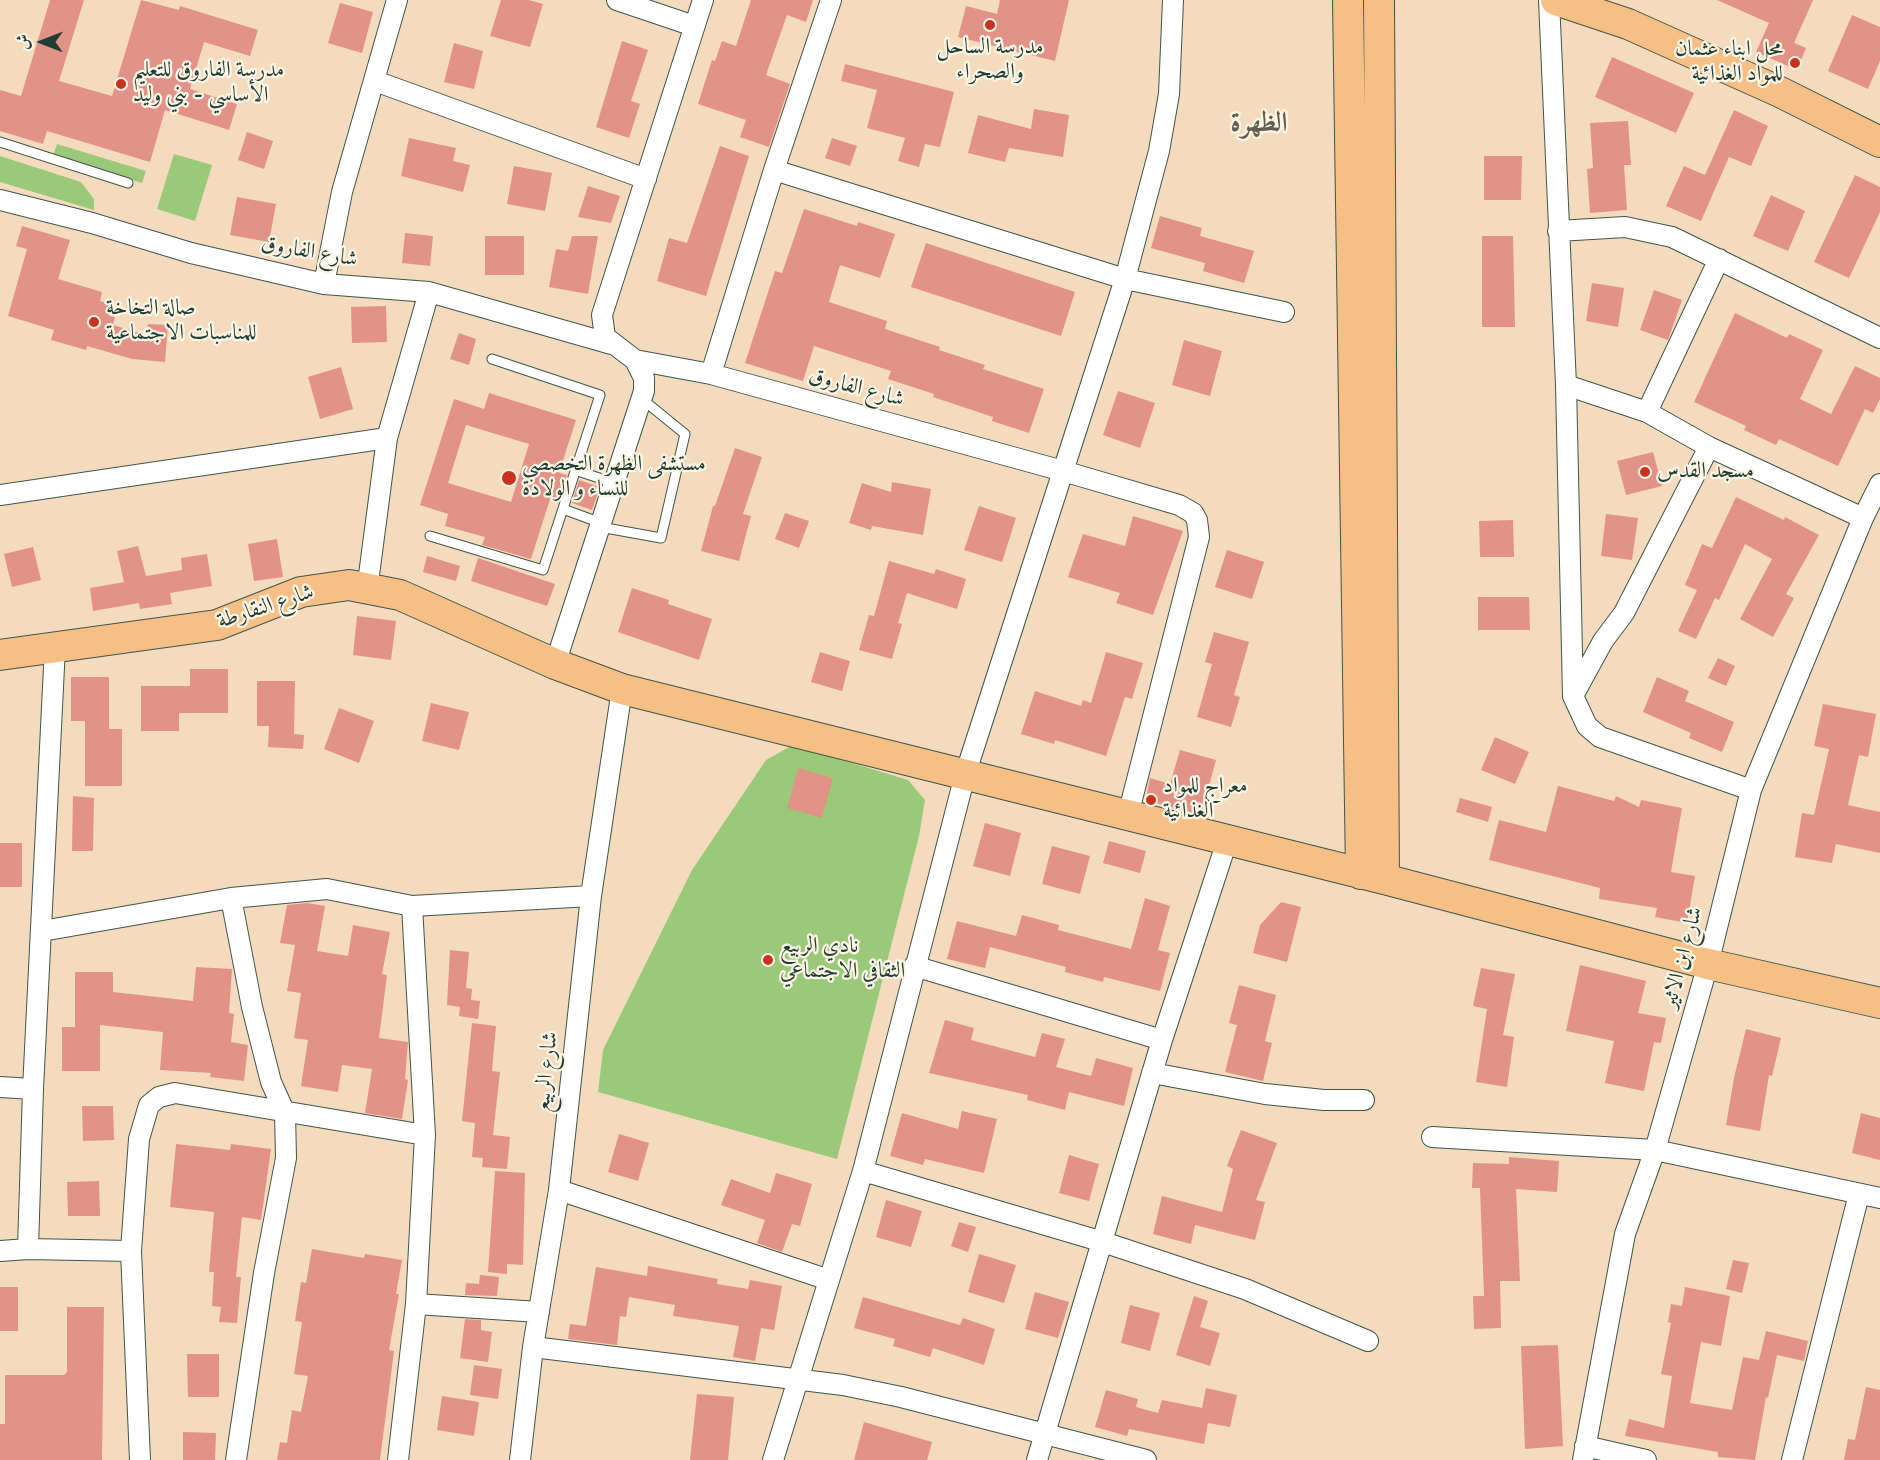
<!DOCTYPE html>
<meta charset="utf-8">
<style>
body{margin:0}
#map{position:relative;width:1880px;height:1460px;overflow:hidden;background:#f4dbbe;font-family:"IM FELL English",Amiri,serif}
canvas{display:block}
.north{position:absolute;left:12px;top:12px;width:60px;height:60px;-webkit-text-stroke:4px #fcf5e5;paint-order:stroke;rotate:270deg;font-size:16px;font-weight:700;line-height:24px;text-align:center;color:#1f3d34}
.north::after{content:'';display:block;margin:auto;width:21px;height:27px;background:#1f3d34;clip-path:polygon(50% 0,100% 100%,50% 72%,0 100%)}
</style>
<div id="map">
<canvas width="1880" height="1460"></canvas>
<div class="north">ش</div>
</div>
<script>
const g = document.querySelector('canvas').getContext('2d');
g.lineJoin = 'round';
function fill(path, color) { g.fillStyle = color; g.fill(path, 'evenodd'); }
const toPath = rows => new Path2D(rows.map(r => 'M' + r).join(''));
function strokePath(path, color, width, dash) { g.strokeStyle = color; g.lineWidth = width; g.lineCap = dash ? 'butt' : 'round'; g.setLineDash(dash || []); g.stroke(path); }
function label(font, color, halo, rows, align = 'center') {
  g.font = font + ' "IM FELL English",Amiri,serif'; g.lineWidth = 4.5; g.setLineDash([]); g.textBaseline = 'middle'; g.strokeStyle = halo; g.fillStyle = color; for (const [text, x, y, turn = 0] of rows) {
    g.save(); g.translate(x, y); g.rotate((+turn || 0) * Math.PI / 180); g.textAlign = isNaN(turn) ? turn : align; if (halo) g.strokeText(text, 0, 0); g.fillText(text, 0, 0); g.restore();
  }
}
fill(toPath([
 [57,144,146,171,142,183,53,155],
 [174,154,212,165,195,221,157,209],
 [0,156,81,182,94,199,94,210,0,182],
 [793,745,908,780,925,800,919,836,837,1159,598,1092,603,1050,692,870,766,760]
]), '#9aca79');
fill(toPath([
 [50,0,84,0,59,81,112,96,141,0,179,10,180,6,258,30,250,56,204,42,190,89,237,104,229,130,165,110,150,162,47,131,43,144,0,131,0,90,21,96],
 [501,0,529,0,543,4,530,47,490,36],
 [751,0,813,0,806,22,787,15,766,75,790,84,769,147,740,137,746,120,698,104,712,60,715,61,722,41,736,46],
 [1000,0,1069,0,1055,61,958,37,966,6,997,14],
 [1717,0,1813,0,1794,43,1806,48,1797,70,1756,52,1769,23],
 [340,3,373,12,362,53,328,43],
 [1852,15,1880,27,1880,61,1868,89,1828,71],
 [622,41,648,50,631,101,640,104,629,138,596,127],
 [454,43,483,51,474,89,444,82],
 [1612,57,1694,93,1676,133,1595,97],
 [845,64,954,92,940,147,925,144,919,167,898,161,905,138,867,128,877,90,841,81],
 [1034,109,1069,115,1063,157,1009,148,1005,162,968,153,978,115,1031,129],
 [1734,110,1768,126,1751,166,1729,157,1701,221,1666,206,1684,166,1705,175],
 [1628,121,1631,165,1624,165,1627,210,1590,213,1587,169,1593,168,1590,123],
 [247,132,273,141,264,169,238,160],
 [409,138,456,148,453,161,470,165,463,192,401,176],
 [832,138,857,146,850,166,825,158],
 [720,146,749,156,706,296,657,281,669,238,687,243],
 [1484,156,1522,156,1521,200,1484,200],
 [514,166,552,173,545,211,507,204],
 [1855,175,1880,187,1880,212,1849,278,1814,262],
 [588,186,620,196,611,223,578,217],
 [1771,195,1805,211,1788,251,1753,236],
 [237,197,276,204,269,242,230,235],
 [804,209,857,226,858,222,895,234,880,278,840,265,829,302,887,321,885,329,940,347,939,350,985,365,983,369,1044,389,1029,433,992,421,993,417,933,397,934,394,888,379,891,371,814,346,803,381,745,363,775,271,782,273],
 [1160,216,1202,228,1200,236,1254,251,1244,283,1203,271,1205,263,1151,248],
 [22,226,70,240,58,279,102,292,100,301,112,304,109,316,115,317,113,325,147,335,148,324,168,325,165,362,132,359,87,346,86,350,51,340,54,330,8,316,27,249,16,246],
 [405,233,433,236,430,266,402,263],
 [485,236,524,236,524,275,485,275],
 [572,236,598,236,588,294,549,287,556,249,568,251],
 [1482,236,1513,236,1515,327,1482,327],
 [926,243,1075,292,1061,336,911,287],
 [1592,283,1624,288,1618,327,1586,321],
 [1654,290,1682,300,1668,340,1640,330],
 [386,306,387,342,352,343,351,307],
 [1735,313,1787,338,1789,334,1823,350,1800,399,1831,414,1855,366,1880,378,1880,399,1873,413,1865,409,1838,466,1779,439,1776,445,1744,430,1746,426,1694,402],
 [459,333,476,339,469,365,450,359],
 [1184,340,1222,351,1210,396,1172,385],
 [341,367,353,409,320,419,308,377],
 [1118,391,1155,403,1140,448,1103,435],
 [489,393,576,420,559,473,567,475,559,499,551,496,531,559,482,545,485,537,445,526,448,514,420,505,454,399,484,409],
 [466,425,529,444,511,502,448,483],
 [735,448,762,457,743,514,751,516,739,561,701,551,713,506,715,506],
 [1653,452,1662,486,1626,495,1617,461],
 [579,480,600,487,592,510,572,503],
 [892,482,931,489,923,535,872,526,871,530,849,523,862,483,891,492],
 [1736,497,1784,520,1785,517,1819,535,1786,594,1794,598,1773,637,1740,619,1772,559,1745,544,1719,600,1715,598,1696,639,1678,631,1697,590,1685,585,1702,544,1712,548],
 [979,506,1016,518,1002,562,964,550],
 [785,513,809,521,799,548,775,539],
 [1606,514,1638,518,1632,560,1601,556],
 [1133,516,1183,531,1153,615,1116,603,1120,593,1068,577,1083,534,1125,546],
 [1513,520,1514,557,1480,557,1479,521],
 [277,539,283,577,254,581,248,544],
 [138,546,146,576,182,570,181,558,207,554,212,586,170,593,172,604,140,609,139,603,93,611,90,588,124,582,117,551],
 [33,547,41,580,12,587,4,554],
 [1227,550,1264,562,1252,599,1215,587],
 [427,556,460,566,456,581,423,572],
 [478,558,555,584,547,606,471,581],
 [889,561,934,574,936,569,966,579,957,609,907,593,898,623,902,624,892,659,859,650,869,615,874,616],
 [632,588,669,600,668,604,712,619,699,660,618,632],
 [1478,597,1529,597,1530,630,1478,630],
 [357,616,396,621,391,660,353,655],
 [1214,632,1249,642,1234,695,1240,697,1231,727,1197,717,1212,664,1205,662],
 [820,652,850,661,842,691,811,682],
 [1106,652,1143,663,1132,699,1125,697,1106,756,1055,740,1054,744,1021,734,1035,691,1081,706,1083,700,1091,703],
 [1718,658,1735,666,1726,686,1708,678],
 [190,669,228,669,228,713,179,713,179,731,141,731,141,686,190,686],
 [71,677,109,677,109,729,122,729,122,786,85,786,85,721,71,721],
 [1657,677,1689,691,1685,701,1734,722,1722,752,1689,738,1691,733,1643,712],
 [257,681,295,681,294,734,304,735,303,749,268,747,269,726,257,726],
 [431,703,469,712,459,750,422,741],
 [1823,704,1876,714,1868,757,1859,755,1848,805,1880,812,1880,853,1836,844,1832,863,1795,857,1802,813,1814,815,1829,749,1814,746],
 [339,708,374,721,359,763,324,749],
 [1495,737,1529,752,1515,784,1481,770],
 [1180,750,1216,760,1201,815,1152,802,1147,793,1150,778,1170,784],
 [798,768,833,778,822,818,787,808],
 [1558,786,1614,801,1616,796,1639,807,1641,800,1682,808,1671,872,1695,876,1687,923,1655,917,1657,908,1599,899,1600,888,1489,860,1499,820,1546,832],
 [73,796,94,798,93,851,72,851],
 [1460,798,1492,807,1488,822,1456,812],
 [985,823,1021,833,1010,876,973,866],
 [1109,841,1146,851,1140,873,1103,863],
 [0,843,22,843,22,887,0,887],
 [1052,846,1090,856,1080,894,1042,884],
 [1145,898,1170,906,1158,950,1170,953,1160,991,1104,977,1103,982,1065,972,1066,967,990,947,985,968,947,959,957,921,1016,936,1022,915,1059,925,1058,930,1131,949],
 [1281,902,1301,907,1287,962,1253,953,1260,925],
 [307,903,325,906,317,951,348,956,353,925,390,932,382,974,387,975,379,1038,408,1042,405,1079,408,1080,402,1119,365,1113,372,1069,342,1065,338,1092,301,1086,308,1040,294,1038,301,993,287,991,295,945,280,943,287,905],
 [450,950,469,952,466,988,472,989,471,1000,480,1001,478,1019,459,1016,460,1007,447,1005],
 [1580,965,1646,981,1638,1013,1666,1018,1661,1043,1654,1042,1644,1091,1605,1083,1614,1041,1566,1031],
 [196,967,232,969,229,1013,234,1014,231,1042,248,1045,244,1081,210,1077,211,1073,160,1070,163,1032,100,1025,100,1071,62,1071,62,1027,75,1027,75,972,113,972,113,992,193,1001],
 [1481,968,1515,974,1503,1035,1514,1037,1507,1087,1476,1082,1487,1009,1473,1006],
 [1239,985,1276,995,1265,1041,1272,1043,1263,1081,1225,1072,1237,1025,1229,1023],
 [945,1020,974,1028,971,1040,1035,1057,1042,1033,1065,1039,1056,1067,1091,1076,1096,1058,1133,1068,1124,1106,1069,1092,1065,1110,1027,1100,1028,1095,929,1073],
 [472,1023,496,1026,492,1071,500,1072,493,1135,510,1137,507,1169,482,1167,483,1158,472,1157,475,1123,462,1121],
 [1746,1029,1781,1038,1772,1076,1769,1075,1760,1131,1726,1125,1734,1078],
 [82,1106,113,1106,114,1140,83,1141],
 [962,1111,997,1119,984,1173,925,1159,923,1165,890,1156,902,1113,958,1129],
 [1861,1113,1880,1118,1880,1160,1852,1153],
 [1241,1130,1277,1143,1256,1200,1265,1202,1255,1240,1195,1225,1191,1244,1153,1234,1162,1196,1222,1212,1233,1169,1227,1166],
 [619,1134,649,1143,638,1181,608,1172],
 [176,1144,230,1150,231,1144,271,1149,261,1220,242,1217,236,1277,241,1277,237,1323,219,1322,221,1307,212,1306,214,1272,209,1272,214,1212,170,1207],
 [1069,1155,1099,1164,1089,1201,1059,1193],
 [1509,1157,1559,1161,1557,1192,1516,1189,1520,1281,1500,1281,1501,1328,1474,1329,1473,1296,1484,1296,1480,1188,1472,1188,1473,1163,1509,1164],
 [495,1171,525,1173,523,1265,507,1264,507,1274,488,1272],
 [776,1173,812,1184,800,1226,792,1224,782,1252,757,1243,765,1220,721,1205,731,1179,770,1193],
 [99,1181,100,1216,68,1216,67,1182],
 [886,1200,922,1211,911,1247,876,1237],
 [959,1222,976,1227,968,1252,951,1246],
 [312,1249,364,1258,365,1254,402,1260,396,1294,399,1294,389,1350,394,1351,380,1460,277,1460,280,1442,287,1443,292,1410,301,1412,308,1376,294,1374,302,1322,295,1321,301,1282,306,1283],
 [979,1254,1016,1265,1004,1303,968,1292],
 [1733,1260,1749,1263,1742,1293,1726,1289],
 [648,1266,718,1279,717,1284,748,1289,750,1280,782,1286,774,1330,761,1328,755,1361,733,1357,739,1326,673,1316,675,1305,629,1297,626,1317,620,1316,617,1345,568,1339,570,1324,586,1326,596,1267,647,1276],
 [480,1275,499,1277,497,1296,465,1295,466,1283,479,1284],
 [0,1287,18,1287,18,1331,0,1331],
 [1685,1287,1730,1296,1721,1346,1701,1342,1690,1403,1732,1410,1743,1357,1759,1360,1766,1331,1808,1341,1804,1361,1777,1355,1768,1398,1766,1397,1755,1460,1718,1457,1718,1452,1625,1436,1629,1419,1664,1428,1672,1376,1661,1374,1671,1323,1668,1322,1671,1304,1682,1306],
 [1035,1292,1069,1302,1058,1338,1025,1329],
 [1194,1296,1208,1301,1200,1327,1220,1333,1210,1366,1176,1355],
 [863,1297,960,1325,963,1318,995,1329,984,1365,933,1348,930,1357,893,1346,895,1339,854,1328],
 [1130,1305,1160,1313,1150,1351,1121,1343],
 [67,1307,104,1307,102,1460,0,1460,0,1424,5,1424,5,1375,64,1375,67,1372],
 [465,1319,481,1320,481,1330,492,1332,488,1362,460,1358],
 [1558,1345,1563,1446,1525,1449,1521,1346],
 [187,1354,219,1354,219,1397,188,1397],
 [474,1365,502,1369,498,1399,470,1395],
 [1866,1387,1880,1390,1880,1460,1844,1460,1848,1439,1855,1440],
 [1206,1388,1237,1395,1230,1427,1208,1423,1204,1444,1129,1429,1127,1436,1095,1427,1106,1390,1138,1399,1136,1407,1158,1413,1162,1400,1202,1408],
 [697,1394,734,1397,728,1460,690,1460],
 [442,1396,479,1402,474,1436,437,1430],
 [864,1422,932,1442,927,1460,854,1460],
 [183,1432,216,1433,215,1460,183,1460]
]), '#e39287');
const service = toPath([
 [0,142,128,183],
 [575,470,614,483],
 [563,509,601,523],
 [600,527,661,538,685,434,642,399],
 [430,536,543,570,600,395,492,359]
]);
const minor = toPath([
 [617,0,694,26],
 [1549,0,1566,385,1573,696,1587,726,1600,737,1751,790],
 [375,81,646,179],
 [774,170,1125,279,1284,312],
 [0,200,92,223,191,253,324,284,429,292,611,344],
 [1558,231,1625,227,1672,237,1880,338],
 [324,284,342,192,397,0],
 [635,360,711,374,1063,471,1179,505,1193,513,1197,520,1199,537,1128,815],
 [711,374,774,170,831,0],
 [1566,385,1647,412,1709,447,1863,518],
 [1647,412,1719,259],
 [0,495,387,438],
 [367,590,387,438,429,292],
 [55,647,33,1089,28,1249,131,1251],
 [555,664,644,391,644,378,635,360,605,337,602,315,703,0],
 [1574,694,1603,641,1624,613,1709,447],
 [231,898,252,1007,271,1082,285,1113,286,1158,264,1273,236,1460],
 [42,931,231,898,327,889,412,906,591,896],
 [914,966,1162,1040],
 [1152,1073,1265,1094,1324,1100,1364,1100],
 [0,1087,33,1089],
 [1432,1137,1655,1150,1880,1198],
 [863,1171,1103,1242,1245,1289,1368,1341],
 [559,1190,829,1280],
 [0,1251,28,1249],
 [416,1304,539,1312],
 [533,1347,843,1385,901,1397,1146,1460],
 [1585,1446,1646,1460],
 [140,1460,131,1251,139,1139,149,1105,159,1097,175,1093,425,1135],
 [398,1460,416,1304,425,1135,412,906],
 [520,1460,533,1347,559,1190,591,896,622,689],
 [773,1460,863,1171,965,775,1125,279,1159,151,1169,94,1173,0],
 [1037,1460,1162,1040,1227,841],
 [1583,1460,1625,1234,1655,1150,1708,964,1751,790,1863,518,1880,484],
 [1792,1460,1859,1194]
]);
const primary = toPath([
 [1348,0,1361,874],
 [1379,0,1384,879],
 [1556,0,1628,24,1780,92,1880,142],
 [0,655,217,625,301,592,349,585,400,595,555,664,622,689,1384,879,1708,964,1880,1003]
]);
strokePath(service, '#3f5549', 11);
strokePath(minor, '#3f5549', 22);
strokePath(primary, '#3f5549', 32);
strokePath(service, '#fff', 9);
strokePath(minor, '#fff', 20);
strokePath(primary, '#f5bf86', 30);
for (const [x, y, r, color] of [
 [990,25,6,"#c8321e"],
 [1795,63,6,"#c8321e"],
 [121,84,6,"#c8321e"],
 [94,322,6,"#c8321e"],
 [1645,472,6,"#c8321e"],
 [509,478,8,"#c8321e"],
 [1151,800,6,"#c8321e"],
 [768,960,6,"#c8321e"]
]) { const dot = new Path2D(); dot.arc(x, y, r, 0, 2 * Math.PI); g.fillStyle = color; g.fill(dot); strokePath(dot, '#fcf5e5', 2); }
label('22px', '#1f3d34', '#fcf5e5', [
 ["مدرسة الساحل",990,48,"center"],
 ["والصحراء",990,73,"center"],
 ["محل ابناء عثمان",1783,50,"right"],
 ["للمواد الغذائية",1783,75,"right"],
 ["مدرسة الفاروق للتعليم",133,71],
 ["الأساسي - بني وليد",133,96],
 ["صالة التخاخة",106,309],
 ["للمناسبات الاجتماعية",106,334],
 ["مستشفى الظهرة التخصصي",522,465],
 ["للنساء و الولادة",522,490],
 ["مسجد القدس",1657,472],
 ["معراج للمواد",1163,787],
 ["الغذائية",1163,812],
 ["نادي الربيع",780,947],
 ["الثقافي الاجتماعي",780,972]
], 'left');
label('22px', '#1f3d34', '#fcf5e5', [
 ["شارع الفاروق",309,253,10],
 ["شارع الفاروق",856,389,15],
 ["شارع النقارطة",266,608,-18],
 ["شارع ابن الاثير",1684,958,-75],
 ["شارع الربيع",548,1072,-84]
]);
label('bold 28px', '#645b51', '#fcf5e5', [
 ["الظهرة",1259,125]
]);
</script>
